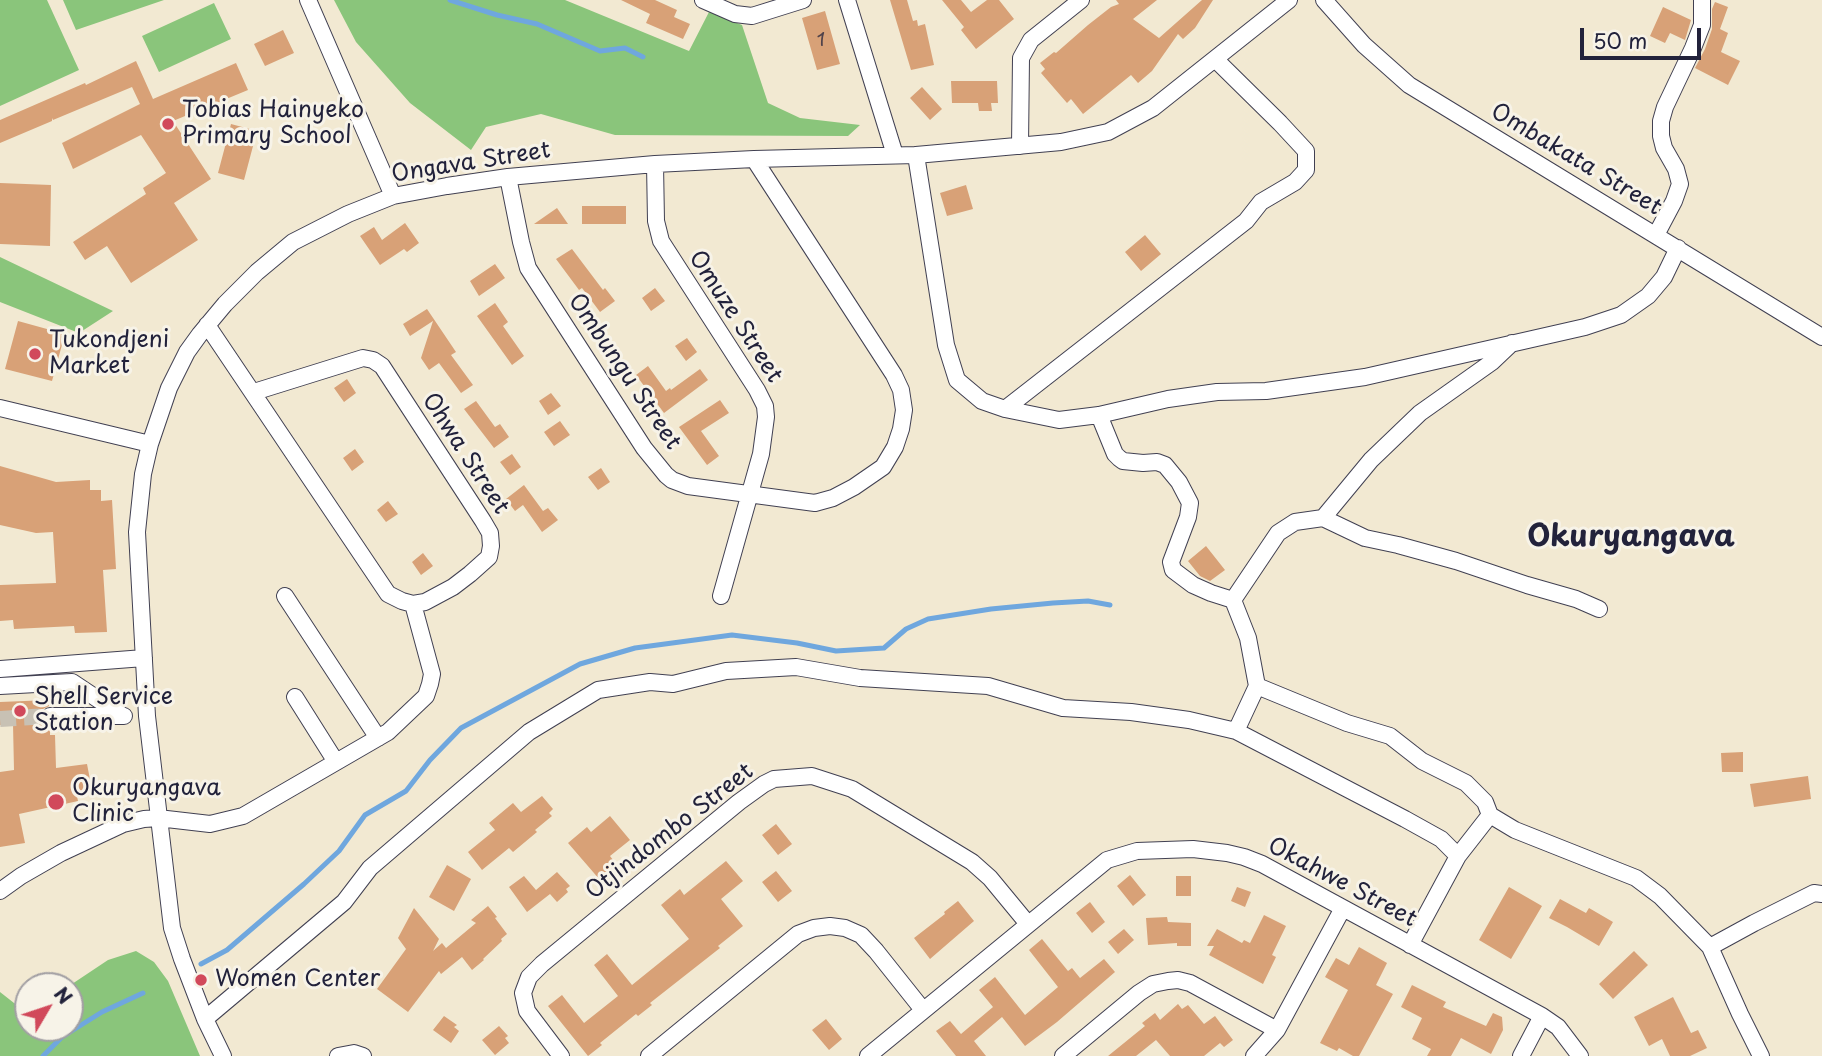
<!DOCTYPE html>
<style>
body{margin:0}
#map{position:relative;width:1822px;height:1056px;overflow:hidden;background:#f2e9d2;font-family:"Playpen Sans",sans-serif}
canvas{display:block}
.north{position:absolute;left:14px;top:972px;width:70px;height:70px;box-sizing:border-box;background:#f7f3e8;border:2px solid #a29fa3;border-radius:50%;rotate:51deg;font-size:19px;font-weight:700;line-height:28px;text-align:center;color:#22223b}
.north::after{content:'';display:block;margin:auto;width:24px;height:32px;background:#d1495b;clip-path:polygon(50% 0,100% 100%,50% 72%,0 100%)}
.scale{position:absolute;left:1580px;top:28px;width:121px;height:32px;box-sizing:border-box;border:4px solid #22223b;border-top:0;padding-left:9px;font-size:21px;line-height:24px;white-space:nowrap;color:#22223b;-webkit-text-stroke:5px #f7f3e8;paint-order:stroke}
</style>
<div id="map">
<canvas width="1822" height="1056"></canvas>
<div class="north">N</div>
<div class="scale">50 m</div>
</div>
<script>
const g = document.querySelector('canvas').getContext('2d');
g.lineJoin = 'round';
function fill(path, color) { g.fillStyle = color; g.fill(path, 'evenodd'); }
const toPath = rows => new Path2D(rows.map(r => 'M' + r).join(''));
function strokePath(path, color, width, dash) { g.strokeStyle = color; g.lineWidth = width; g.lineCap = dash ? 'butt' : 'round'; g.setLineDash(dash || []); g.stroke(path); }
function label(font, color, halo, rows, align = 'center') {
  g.font = font + ' "Playpen Sans",sans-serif'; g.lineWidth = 6; g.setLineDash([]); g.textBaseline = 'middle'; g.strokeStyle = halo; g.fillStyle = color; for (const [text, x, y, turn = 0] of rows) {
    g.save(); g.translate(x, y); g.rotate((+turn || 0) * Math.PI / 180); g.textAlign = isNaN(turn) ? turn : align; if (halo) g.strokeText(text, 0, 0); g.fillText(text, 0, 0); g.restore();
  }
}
fill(toPath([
 [0,0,47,0,79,70,0,106],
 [63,0,164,0,76,30],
 [334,0,565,0,689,51,709,12,742,25,768,103,800,118,860,125,848,136,615,135,541,114,486,127,471,150,410,103,356,42],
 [214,3,231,39,159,72,142,36],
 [0,257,113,311,79,333,0,302],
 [136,951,154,962,168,981,200,1056,0,1056,0,992,28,1014,28,1028,70,1028,69,986,108,960]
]), '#8ac57b');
strokePath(toPath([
 [450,0,497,15,537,24,600,51,625,48,643,57],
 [201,964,227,950,304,884,339,851,365,815,406,791,430,760,461,728,580,664,635,648,732,635,797,643,836,651,884,648,906,629,928,619,991,609,1053,603,1088,601,1110,605],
 [43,1056,62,1037,102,1012,143,993]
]), '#6fa7de', 5);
fill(toPath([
 [621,0,655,0,677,10,674,17,690,24,683,39,646,23,650,14],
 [890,0,907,0,913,21,917,20,918,26,925,24,934,65,911,70],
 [942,0,961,0,971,12,987,0,999,0,1014,19,976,49,961,30,964,27],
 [1116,0,1157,0,1133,19,1159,38,1202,0,1213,0,1195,28,1183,39,1178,34,1152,71,1138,83,1131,75,1083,114,1071,99,1067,103,1041,73,1045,69,1040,63,1054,52,1056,53,1088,25,1111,7,1119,4],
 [1715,2,1728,7,1720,29,1728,33,1721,52,1740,61,1728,85,1695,68,1705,49,1712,29,1712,9],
 [1663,7,1691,20,1685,40,1670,33,1665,43,1650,36],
 [825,11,840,64,817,70,802,18],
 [283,30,294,53,265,66,254,44],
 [136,61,153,99,236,63,248,90,173,121,211,179,174,203,198,240,131,283,107,246,85,260,73,242,146,194,143,188,166,173,141,135,73,169,62,143,140,104,132,87,53,120,52,118,52,121,0,143,0,120,85,83,86,85],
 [951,81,997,81,998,103,991,103,992,111,979,111,978,103,952,103],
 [922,87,942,109,930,120,910,98],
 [231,124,257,131,244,180,218,173],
 [0,183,51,185,50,246,0,244],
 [966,185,973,209,947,216,940,193],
 [582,206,626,206,626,224,582,224],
 [557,208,568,224,534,224],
 [405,223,419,243,407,252,404,249,380,265,360,236,374,227,382,240],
 [1145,235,1161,254,1141,271,1125,252],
 [572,249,603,290,605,288,615,301,600,312,582,288,579,290,556,259],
 [495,264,505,278,479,296,470,281],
 [655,288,665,301,651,311,642,298],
 [495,303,508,322,503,326,524,356,512,365,477,316],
 [427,309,456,352,451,355,473,385,461,393,439,363,429,370,421,358,433,321,410,336,403,324],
 [18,321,65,334,52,381,5,369],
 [687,338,697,352,686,361,675,346],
 [648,366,666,391,670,388,671,390,700,369,708,380,664,413,636,375],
 [347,379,356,393,344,402,334,388],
 [551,393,561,406,548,415,539,401],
 [720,400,729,413,701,431,719,456,707,465,679,427],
 [476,401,495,427,500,424,509,437,494,448,464,409],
 [560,421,570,435,554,446,544,432],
 [355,449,364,462,352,471,343,458],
 [512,454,521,467,510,475,500,462],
 [0,466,56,482,90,480,90,490,101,490,101,501,112,500,116,569,103,570,107,632,75,633,74,626,14,629,13,620,0,621,0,585,56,583,53,532,36,533,0,525],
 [601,468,610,482,598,490,588,477],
 [524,485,543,511,548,508,558,520,542,532,523,505,515,511,506,499],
 [388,501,398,514,386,522,377,510],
 [1206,546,1225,570,1210,581,1200,576,1188,561],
 [423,553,433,566,421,575,412,562],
 [49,700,49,706,41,710,40,717,44,725,50,726,50,735,55,735,56,768,87,764,92,790,76,792,78,801,19,814,25,843,0,847,0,772,14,770,13,724,0,725,0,702],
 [1743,752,1743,772,1722,772,1721,753],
 [1808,776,1811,799,1754,807,1750,784],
 [542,796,553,809,549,813,552,816,535,830,537,832,513,852,509,848,482,870,468,852,495,830,489,823,513,803,521,812],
 [610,816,630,840,610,856,613,860,608,864,613,869,600,880,568,843,587,827,591,832],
 [776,824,792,844,778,855,762,835],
 [726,861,743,881,721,899,743,926,718,946,720,948,650,1003,652,1005,638,1016,636,1014,600,1043,602,1045,588,1056,548,1006,562,995,584,1023,618,996,594,965,607,954,632,985,689,939,661,905,680,889,684,895],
 [447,865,471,879,454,911,429,897],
 [776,871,792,891,778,902,762,882],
 [557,872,570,886,566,889,568,892,557,902,550,894,527,912,509,887,524,876,536,890],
 [1130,875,1146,895,1133,906,1117,886],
 [1176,876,1191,876,1191,896,1176,896],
 [1237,887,1251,892,1245,907,1231,901],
 [1509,887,1542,906,1511,959,1479,940],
 [1560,899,1586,913,1589,908,1613,922,1599,946,1567,927,1549,918],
 [958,901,974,921,930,959,914,938,945,914,944,912],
 [1090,902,1105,922,1092,933,1076,913],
 [488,906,497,917,495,918,507,934,501,939,502,941,483,959,484,960,472,970,462,957,441,974,439,971,408,1012,377,989,406,949,398,938,414,908,439,939,433,951,442,943,446,948,476,923,471,920],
 [1264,915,1286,926,1272,955,1276,957,1263,984,1209,955,1214,946,1207,946,1217,929,1242,943,1244,940,1250,943],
 [1167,917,1168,922,1191,923,1191,946,1177,946,1177,943,1148,945,1146,918],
 [1124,929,1134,940,1118,954,1108,942],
 [1042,939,1068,971,1072,968,1080,978,1104,959,1115,972,1057,1022,1025,1046,1002,1017,974,1041,986,1056,956,1056,936,1031,950,1021,961,1034,993,1007,979,990,995,977,1025,1015,1058,987,1029,950],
 [1359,947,1387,963,1376,985,1393,994,1359,1056,1353,1056,1339,1048,1337,1051,1320,1043,1348,990,1325,977,1336,958,1349,965],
 [1634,951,1648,965,1613,999,1599,984],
 [1412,985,1446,1002,1443,1007,1486,1026,1493,1013,1502,1017,1503,1030,1491,1054,1461,1038,1451,1056,1427,1056,1431,1049,1412,1039,1422,1018,1401,1007],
 [1673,997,1691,1033,1698,1030,1707,1048,1690,1056,1670,1056,1662,1039,1649,1046,1634,1017],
 [1178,1004,1182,1009,1188,1005,1204,1024,1215,1016,1233,1040,1224,1047,1220,1043,1204,1056,1170,1056,1156,1040,1136,1056,1108,1056,1145,1026,1142,1023,1155,1013,1160,1020],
 [444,1016,457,1025,454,1027,459,1031,451,1043,433,1030],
 [826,1019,842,1039,829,1050,812,1030],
 [499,1026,508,1036,505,1038,509,1043,495,1055,482,1040]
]), '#d8a177');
strokePath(toPath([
 [0,719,50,716]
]), '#c8c1b4', 16, [16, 8]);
const minor = toPath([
 [308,0,393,196],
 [703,0,735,14,752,16,803,0],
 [847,0,895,155],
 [1324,0,1364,45,1409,85,1822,337],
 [1020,146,1021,58,1031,40,1081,0],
 [916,155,946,345,957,380,982,401,1005,409,1059,420,1099,415,1168,399,1217,392,1266,391,1365,377,1585,327,1621,315,1648,296,1664,277,1678,248],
 [655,164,656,221,661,241,757,390,765,406,766,417,761,454,721,596],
 [508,177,521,242,528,268,644,448,666,475,672,480,688,486,815,503,833,498,854,487,883,467,895,447,901,429,904,410,901,390,894,375,754,159],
 [1656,235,1674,201,1680,184,1676,169,1664,148,1661,136,1661,121,1665,107,1693,48,1702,25,1702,0],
 [207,325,388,594,402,601,413,604,425,602,453,587,470,574,489,557,491,546,490,533,483,521,382,366,373,360,363,358,254,392],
 [0,408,150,444],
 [1005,409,1246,221,1261,202,1295,182,1306,170,1306,151,1280,123,1215,59],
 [1099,415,1115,454,1119,458,1123,461,1143,463,1157,462,1165,465,1179,482,1190,503,1188,517,1171,562,1173,570,1193,585,1211,593,1233,600],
 [1323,518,1371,460,1420,413,1492,362,1512,343],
 [285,596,378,738],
 [0,669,144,658],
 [0,686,72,682,123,716],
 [1257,686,1347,723,1390,736,1422,761,1466,783,1485,802,1490,815,1515,830,1636,878,1660,896,1710,947,1740,1014,1761,1056],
 [295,697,336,762],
 [50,716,124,716],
 [1236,731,1257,686,1248,638,1233,600,1278,533,1295,522,1323,518,1365,538,1398,545,1456,561,1527,585,1576,599,1599,609],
 [0,891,21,876,61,853,123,824,144,819,158,818,210,824,243,816,388,732,426,696,430,684,432,674,413,604],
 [1410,945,1458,856,1490,815],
 [1710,947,1754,923,1814,893,1822,894],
 [205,1019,344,902,370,868,529,732,598,690,650,682,673,684,726,671,796,667,860,678,988,686,1063,708,1131,712,1189,720,1236,731,1405,819,1441,839,1458,856],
 [223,1056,205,1019,182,959,172,928,147,716,137,532,143,474,150,444,169,388,187,352,200,334,225,304,257,272,293,242,348,214,393,196,447,186,508,177,655,164,754,159,916,155,1061,142,1108,132,1153,108,1289,0],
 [338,1056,354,1053,363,1056],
 [561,1056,527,1011,523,993,529,977,542,964,739,802,764,784,774,779,812,776,852,789,972,862,990,878,1028,924],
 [649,1056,798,934,814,928,830,926,845,928,861,935,876,951,923,1010],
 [868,1056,1107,860,1137,851,1193,849,1227,853,1244,857,1262,864,1542,1016,1558,1027,1580,1056],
 [1063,1056,1139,993,1153,984,1168,981,1178,980,1190,983,1277,1030],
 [1254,1056,1277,1030,1343,908],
 [1521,1056,1542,1016]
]);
strokePath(minor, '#414052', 18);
strokePath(minor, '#fff', 16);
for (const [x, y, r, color] of [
 [168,124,7,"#d1495b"],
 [35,354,7,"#d1495b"],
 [20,711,7,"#d1495b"],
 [56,802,9,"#d1495b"],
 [201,980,7,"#d1495b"]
]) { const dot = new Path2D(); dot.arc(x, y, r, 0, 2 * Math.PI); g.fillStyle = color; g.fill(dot); strokePath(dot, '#f7f3e8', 2.5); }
label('19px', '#50424a', null, [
 ["1",821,41]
]);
label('23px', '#22223b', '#f7f3e8', [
 ["Tobias Hainyeko",182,111],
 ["Primary School",182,137],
 ["Tukondjeni",49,341],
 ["Market",49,367],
 ["Shell Service",34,698],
 ["Station",34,724],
 ["Okuryangava",72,789],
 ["Clinic",72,815],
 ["Women Center",215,980]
], 'left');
label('23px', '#22223b', '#f7f3e8', [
 ["Ombakata Street",1576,160,31],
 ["Ongava Street",471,163,-9],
 ["Omuze Street",735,317,57],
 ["Ombungu Street",624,372,56],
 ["Ohwa Street",465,454,57],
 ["Otjindombo Street",670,832,-38],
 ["Okahwe Street",1342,883,28]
]);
label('bold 30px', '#22223b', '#f7f3e8', [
 ["Okuryangava",1631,538]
]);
</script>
